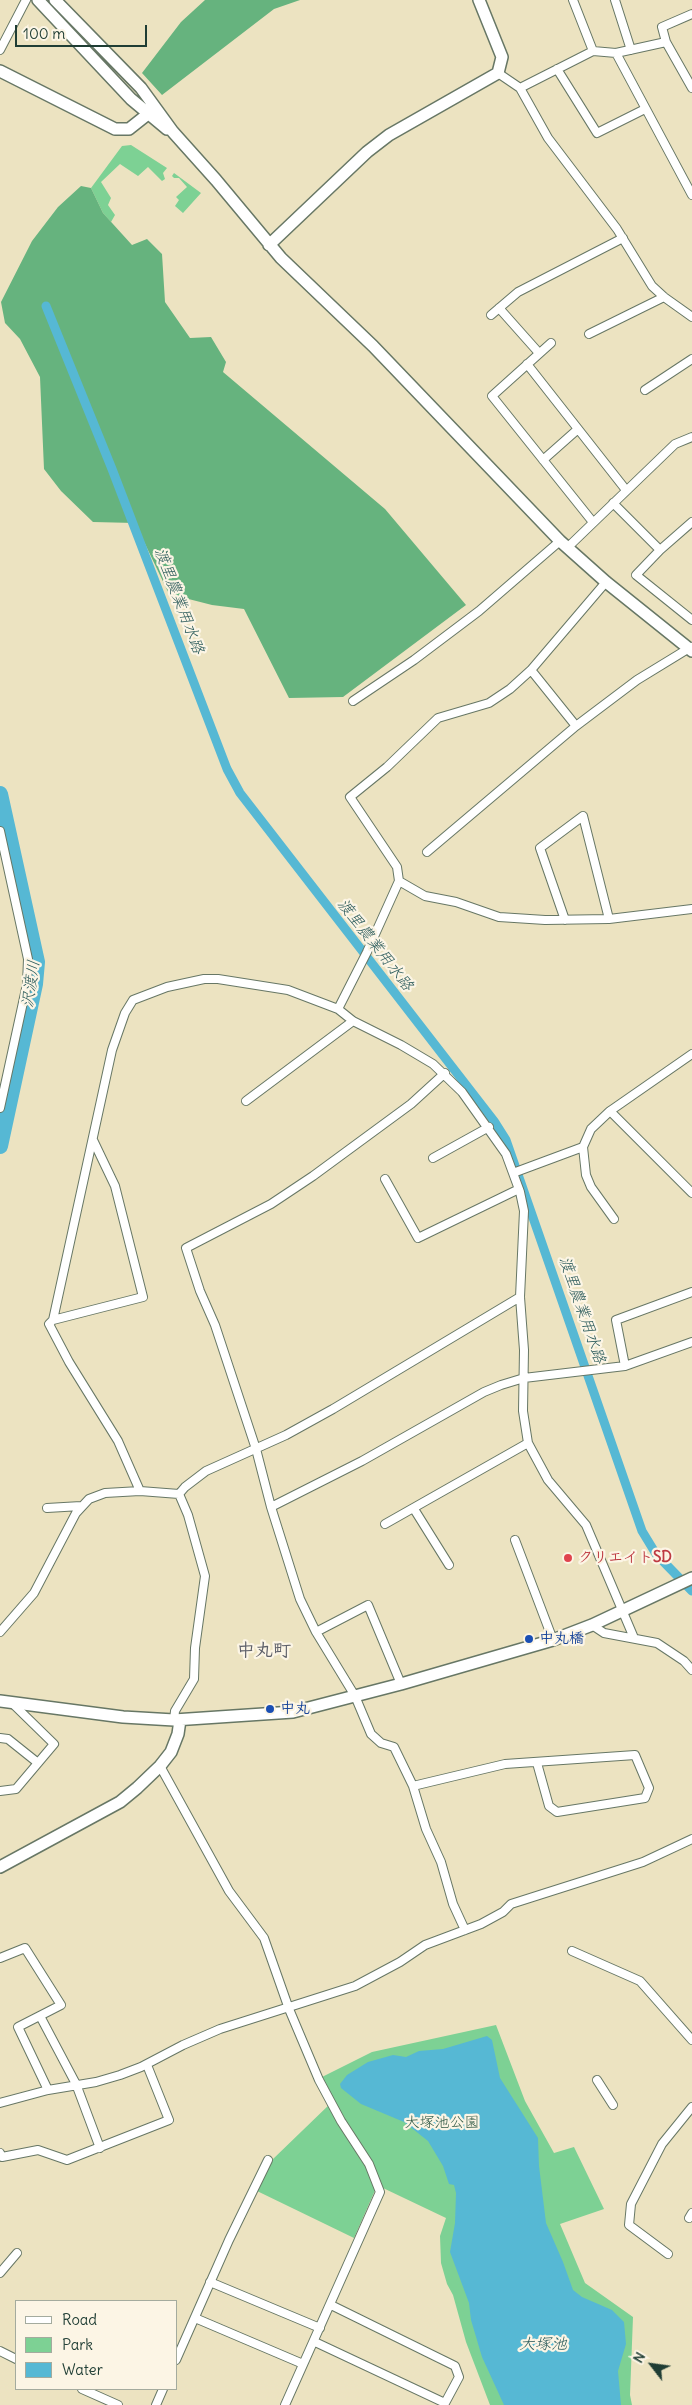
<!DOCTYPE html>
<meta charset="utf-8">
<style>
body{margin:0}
#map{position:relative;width:692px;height:2405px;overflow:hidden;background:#ece3c1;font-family:Delius,sans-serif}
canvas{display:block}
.legend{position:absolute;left:15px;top:2300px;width:162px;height:90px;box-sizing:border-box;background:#fcf5e5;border:1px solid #a4ab9e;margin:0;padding:6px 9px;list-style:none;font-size:15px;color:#1f3d34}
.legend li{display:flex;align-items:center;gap:10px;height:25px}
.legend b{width:25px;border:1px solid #a4ab9e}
.north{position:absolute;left:627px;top:2340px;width:50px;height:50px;-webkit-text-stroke:4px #fcf5e5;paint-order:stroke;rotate:300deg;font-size:14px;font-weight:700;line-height:20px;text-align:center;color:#1f3d34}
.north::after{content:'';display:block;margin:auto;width:18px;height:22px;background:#1f3d34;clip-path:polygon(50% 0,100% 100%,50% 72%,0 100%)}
.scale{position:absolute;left:15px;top:25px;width:132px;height:22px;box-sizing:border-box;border:2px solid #1f3d34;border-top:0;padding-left:6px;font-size:15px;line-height:18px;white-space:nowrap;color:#1f3d34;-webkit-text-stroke:4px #fcf5e5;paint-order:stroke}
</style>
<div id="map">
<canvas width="692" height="2405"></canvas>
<ul class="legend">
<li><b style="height:6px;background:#fff"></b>Road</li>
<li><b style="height:14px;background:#7dd194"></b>Park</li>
<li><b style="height:14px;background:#56b8d4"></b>Water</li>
</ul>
<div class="north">N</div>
<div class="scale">100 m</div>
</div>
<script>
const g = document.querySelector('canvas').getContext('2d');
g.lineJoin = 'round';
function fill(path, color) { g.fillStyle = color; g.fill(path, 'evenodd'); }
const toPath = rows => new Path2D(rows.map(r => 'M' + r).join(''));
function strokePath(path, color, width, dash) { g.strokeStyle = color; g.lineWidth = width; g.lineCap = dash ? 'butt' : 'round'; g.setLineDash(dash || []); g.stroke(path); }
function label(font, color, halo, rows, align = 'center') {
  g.font = font + ' Delius,"Klee One",sans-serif'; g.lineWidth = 4.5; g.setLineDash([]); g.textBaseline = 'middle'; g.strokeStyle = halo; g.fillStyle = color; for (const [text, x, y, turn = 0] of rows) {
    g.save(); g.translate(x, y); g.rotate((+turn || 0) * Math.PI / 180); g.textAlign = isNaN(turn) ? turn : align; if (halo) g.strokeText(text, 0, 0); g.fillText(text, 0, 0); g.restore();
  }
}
fill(toPath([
 [131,145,167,168,163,173,165,179,162,181,148,167,138,176,120,164,101,182,111,198,108,205,115,215,111,222,103,213,91,188,122,146],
 [174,173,201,193,183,213,175,206,179,200,176,197,187,187,179,178,174,178,172,176],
 [496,2025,525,2101,554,2153,574,2147,604,2209,560,2224,585,2283,633,2317,630,2395,632,2405,490,2405,466,2342,453,2295,447,2284,441,2263,440,2236,446,2218,383,2188,376,2188,354,2238,257,2191,273,2159,332,2102,322,2077,372,2052]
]), '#7dd194');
fill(toPath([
 [205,0,300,0,274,9,162,95,142,73,181,22],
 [81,186,91,188,103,213,132,245,147,239,162,254,165,302,190,338,211,337,226,362,223,372,385,509,466,605,343,697,289,698,244,609,212,605,169,594,135,523,93,522,61,491,44,469,40,377,20,339,5,323,1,302,32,241,58,207]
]), '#66b37e');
fill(toPath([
 [487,2036,492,2040,500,2078,538,2138,539,2166,546,2223,563,2262,573,2290,582,2297,612,2310,624,2322,626,2344,618,2371,621,2405,504,2405,482,2357,471,2320,469,2303,450,2252,455,2223,456,2193,454,2185,449,2184,443,2166,428,2141,404,2122,361,2104,341,2088,340,2084,347,2075,368,2062,393,2055,406,2057,419,2051,443,2049]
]), '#56b8d4');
strokePath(toPath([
 [46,306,112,469,227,769,240,793,494,1121,506,1140,642,1531,656,1554,692,1591]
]), '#56b8d4', 9);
strokePath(toPath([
 [0,794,37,962,35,984,0,1146]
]), '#56b8d4', 16);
const street = toPath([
 [573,0,593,51],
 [615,0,631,50],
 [692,14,662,27,666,42,692,88],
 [0,50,26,0],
 [616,53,692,195],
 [557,69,597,133,645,109],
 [498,73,520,88,548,138,617,229,652,286,664,297,692,317],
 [520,88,593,51,616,53,666,42],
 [499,308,539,353],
 [491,315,518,292,623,238],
 [589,334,664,297],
 [551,343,492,396,592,521],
 [527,364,626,490],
 [645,390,692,359],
 [543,460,578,429],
 [613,503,660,550,692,522],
 [567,548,675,444,692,437],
 [660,550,636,575,692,620],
 [531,670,576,726],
 [353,701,414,660,479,611,560,541],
 [0,831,28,959,27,984,0,1108],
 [427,852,576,726,637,680,691,647],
 [399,881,425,896,456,902,499,917,545,920,609,919,692,909],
 [565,920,540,848,583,816,609,919],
 [338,1009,367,952,399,881,397,867,350,797,387,767,438,718,489,703,510,689,531,670,606,582],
 [445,1073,411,1104,313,1176,271,1204,186,1248,200,1291,215,1325,256,1449,271,1507,300,1599,316,1632,355,1696,371,1734,381,1743,394,1747,413,1786,426,1829,441,1862,453,1904,465,1930],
 [246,1101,353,1021],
 [610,1111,692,1193],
 [433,1158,489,1127],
 [513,1173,583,1147],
 [385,1179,418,1238,519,1189],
 [614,1219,591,1187,586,1175,583,1147,591,1129,610,1111,692,1054],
 [53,1320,143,1297,115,1186,93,1140],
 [625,1366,616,1320,692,1292],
 [140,1491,118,1441,69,1362,49,1324,53,1320,112,1050,125,1013,133,1000,167,987,204,979,218,979,288,990,338,1009,353,1021,401,1045,433,1064,462,1092,506,1154,520,1192,524,1211,520,1297,524,1350,523,1411,528,1443,548,1480,586,1525,634,1638],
 [179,1494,185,1487,206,1471,286,1435,333,1409,520,1297],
 [271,1507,362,1461,484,1392,501,1385,524,1378,625,1366,692,1342],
 [47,1508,81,1506],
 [414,1509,449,1565],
 [385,1524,528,1443],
 [515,1540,553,1640],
 [592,1625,604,1633,657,1643,684,1661,692,1670],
 [0,1632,34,1593,76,1513,89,1499,105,1493,140,1491,179,1494],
 [316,1632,368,1605,401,1684],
 [174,1720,175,1711,194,1679,195,1648,205,1576,188,1515,179,1494],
 [0,1738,8,1739,38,1763],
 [160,1766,229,1891,264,1938,289,2009,319,2080,341,2121,369,2164,380,2192,285,2405],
 [413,1786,505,1764,635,1755,649,1788,645,1798,557,1812,549,1806,537,1763],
 [0,1791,16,1789,54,1744,11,1702],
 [572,1951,640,1981,692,2040],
 [0,1958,25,1948,61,2005,18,2027,48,2090],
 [40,2016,76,2084,100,2148],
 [597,2080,613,2105],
 [0,2103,48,2090,96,2082,120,2075,141,2067,183,2045,220,2029,355,1986,400,1962,425,1945,481,1924,503,1912,511,1904,643,1862,692,1839],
 [0,2153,2,2157,38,2150,67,2160,169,2120,147,2065],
 [689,2218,692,2213],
 [668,2254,629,2225,631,2204,662,2144,692,2107],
 [0,2273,17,2253],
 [210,2282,320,2328],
 [195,2318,303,2364],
 [315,2342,445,2403,459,2377,455,2366,331,2305],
 [0,2351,16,2359],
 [176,2360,229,2240,268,2160],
 [82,2389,118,2405],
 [156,2405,163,2389]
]);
const secondary = toPath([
 [38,0,131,99,167,129],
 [55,0,141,88,173,132,216,180,281,258,373,346,560,541,606,582,692,651],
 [0,71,115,129,129,129,153,110],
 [269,245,367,152,389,135,498,73,502,57,479,0],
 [0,1701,123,1717,174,1720,293,1712,401,1684,553,1640,592,1625,692,1578],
 [0,1867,120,1802,137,1788,160,1766,171,1752,178,1734,180,1720]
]);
strokePath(street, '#677765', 10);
strokePath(secondary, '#677765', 14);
strokePath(street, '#fff', 8);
strokePath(secondary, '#fff', 11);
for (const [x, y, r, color] of [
 [568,1558,5,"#e0444e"],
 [529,1639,5,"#1a4fb4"],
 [270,1709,5,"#1a4fb4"]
]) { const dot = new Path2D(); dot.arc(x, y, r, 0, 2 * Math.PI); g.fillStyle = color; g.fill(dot); strokePath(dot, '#fcf5e5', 2); }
label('bold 15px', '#be3a42', '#fcf5e5', [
 ["クリエイトSD",578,1558]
], 'left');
label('bold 15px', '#164399', '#fcf5e5', [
 ["中丸橋",539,1639],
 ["中丸",280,1709]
], 'left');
label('15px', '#325b47', '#fcf5e5', [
 ["大塚池公園",442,2123]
]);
label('italic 16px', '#2d5c5c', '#fcf5e5', [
 ["渡里農業用水路",179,601,69],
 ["渡里農業用水路",375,945,52],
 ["沢渡川",31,984,-82],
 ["渡里農業用水路",582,1310,71],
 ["大塚池",543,2344]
]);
label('bold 18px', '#5e6069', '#fcf5e5', [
 ["中丸町",264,1651]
]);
</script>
